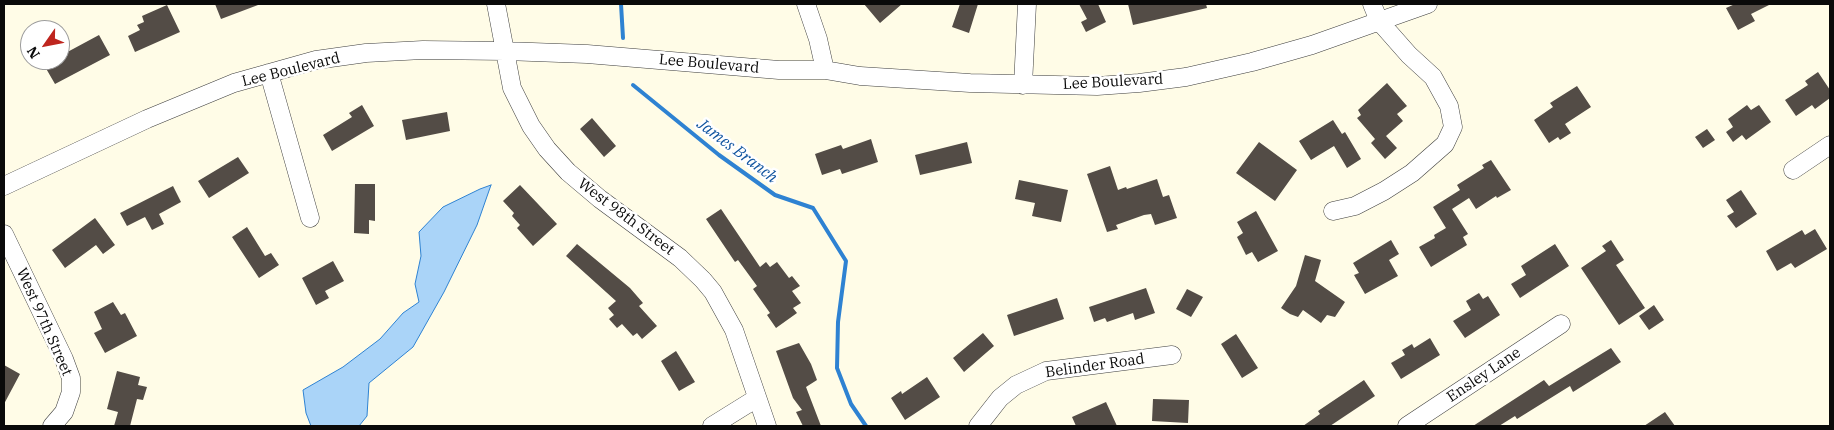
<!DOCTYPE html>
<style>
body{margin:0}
#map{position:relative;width:1834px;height:430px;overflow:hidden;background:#fffce7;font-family:"IBM Plex Serif",serif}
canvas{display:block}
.frame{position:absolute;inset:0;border:5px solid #0a0a0a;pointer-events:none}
.north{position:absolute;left:20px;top:20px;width:50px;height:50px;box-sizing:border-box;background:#fff;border:1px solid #9d9d9d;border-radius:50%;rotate:237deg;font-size:14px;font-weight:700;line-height:20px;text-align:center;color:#0a0a0a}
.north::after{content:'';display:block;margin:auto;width:18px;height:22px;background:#be251e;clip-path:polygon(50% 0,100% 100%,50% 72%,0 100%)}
</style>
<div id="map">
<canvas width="1834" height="430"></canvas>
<div class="frame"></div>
<div class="north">N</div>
</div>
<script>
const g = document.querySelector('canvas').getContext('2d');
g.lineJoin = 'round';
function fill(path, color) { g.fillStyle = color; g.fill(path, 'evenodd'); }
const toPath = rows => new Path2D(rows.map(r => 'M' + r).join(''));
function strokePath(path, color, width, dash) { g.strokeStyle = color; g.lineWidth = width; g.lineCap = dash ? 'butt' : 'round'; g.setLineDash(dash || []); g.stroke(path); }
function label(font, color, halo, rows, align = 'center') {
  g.font = font + ' "IBM Plex Serif",serif'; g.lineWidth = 5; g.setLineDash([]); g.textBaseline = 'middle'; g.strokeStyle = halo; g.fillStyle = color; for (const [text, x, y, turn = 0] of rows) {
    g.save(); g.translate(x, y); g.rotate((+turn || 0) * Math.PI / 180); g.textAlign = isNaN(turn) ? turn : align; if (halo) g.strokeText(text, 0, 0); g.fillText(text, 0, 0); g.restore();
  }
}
const water = toPath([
 [491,185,477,225,444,292,413,347,369,383,367,416,359,426,311,426,306,413,303,390,343,367,380,339,403,313,419,302,415,284,421,256,419,232,443,207,480,189,491,185]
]);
fill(water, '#aad4f8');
strokePath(water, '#2e82d2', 1);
strokePath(toPath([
 [621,4,623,38],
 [633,85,719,155,775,195,813,208,846,261,838,322,837,368,851,404,866,426]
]), '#2e82d2', 4);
fill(toPath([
 [215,4,257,4,258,5,221,19],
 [864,4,902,4,880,23],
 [960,4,978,4,969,33,952,27],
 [1079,4,1098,4,1106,22,1086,32,1081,22,1087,19],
 [1128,4,1206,4,1207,8,1133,25],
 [1735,4,1771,4,1751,14,1755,21,1738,30,1726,8],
 [167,5,180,32,135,52,128,36,140,30,137,25,144,22,142,16],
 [99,35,110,55,55,84,44,65,53,60,60,60,60,56],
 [1818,72,1830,90,1830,98,1815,109,1812,105,1796,116,1785,100,1808,85,1805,81],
 [1387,83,1407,106,1397,114,1403,121,1386,136,1397,148,1385,159,1371,143,1375,139,1357,118,1361,115,1358,110],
 [1577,86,1591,107,1565,124,1571,133,1560,140,1558,137,1549,143,1534,120,1553,107,1550,103],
 [362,105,374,126,332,151,323,135,352,117,349,113],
 [1747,105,1751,110,1759,105,1771,122,1746,140,1742,135,1733,142,1726,132,1733,127,1728,119],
 [447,112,450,131,406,140,402,120],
 [592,118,616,146,604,157,580,129],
 [1333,120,1342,134,1345,132,1361,159,1347,168,1334,146,1311,160,1299,141],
 [1707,129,1715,140,1703,148,1695,137],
 [871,139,878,162,842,174,840,169,822,175,815,154,841,145,843,149],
 [967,142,972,163,920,175,915,155],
 [1259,142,1297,170,1275,201,1236,173],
 [238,157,249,173,209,198,198,181],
 [1491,160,1511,190,1497,198,1496,196,1476,209,1469,198,1452,209,1468,234,1463,237,1467,245,1431,267,1419,247,1435,238,1434,235,1446,228,1433,207,1460,190,1457,185,1484,168,1482,165],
 [1110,166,1118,190,1126,187,1127,189,1157,179,1163,197,1169,195,1177,218,1155,225,1151,214,1144,215,1116,225,1118,229,1107,232,1087,174],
 [1019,180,1068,190,1061,222,1032,216,1035,203,1015,199],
 [355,184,375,184,375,221,369,220,369,234,354,233],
 [520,185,557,224,533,246,517,228,520,225,512,216,514,213,503,201],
 [173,186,181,202,159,214,164,224,152,230,145,217,127,226,120,213],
 [1741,190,1757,214,1736,228,1727,216,1734,212,1726,200],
 [721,209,760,267,766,262,770,267,777,262,789,278,792,276,800,286,792,291,801,303,793,308,797,313,776,328,767,315,770,313,753,289,757,286,738,260,735,262,706,219],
 [1256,211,1278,251,1258,262,1252,252,1246,255,1237,237,1243,233,1237,222],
 [95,218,115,245,103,254,96,245,65,268,52,250],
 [247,227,265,256,271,253,279,265,259,278,232,237],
 [1815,229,1827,249,1795,268,1791,263,1777,271,1766,251,1802,230,1805,235],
 [1391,240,1399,254,1389,260,1398,276,1365,294,1354,275,1359,273,1353,263],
 [1611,240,1624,260,1616,265,1645,308,1619,325,1581,268,1606,251,1602,246],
 [577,244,630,288,643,303,639,306,657,326,642,339,637,333,633,336,622,324,617,328,609,319,614,315,608,308,616,301,566,256],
 [1555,244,1569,266,1520,298,1511,284,1526,275,1521,266],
 [1305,255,1321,260,1315,281,1345,302,1335,317,1327,315,1321,323,1303,310,1298,317,1290,314,1281,308,1296,286],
 [333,261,344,281,325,291,329,298,316,305,302,278],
 [1146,288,1155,313,1135,320,1133,313,1107,322,1105,318,1094,322,1089,307],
 [1187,289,1203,297,1191,317,1176,309],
 [1479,293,1483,299,1488,296,1500,315,1465,338,1453,321,1471,310,1466,301],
 [1057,298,1064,319,1014,336,1007,315],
 [113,302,121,315,125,313,137,336,105,353,94,333,102,329,94,312],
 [1654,305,1664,320,1649,330,1639,316],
 [983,333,994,346,964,372,953,358],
 [1236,334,1258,368,1242,378,1221,344],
 [1430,338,1440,355,1401,379,1391,363,1405,355,1402,350,1412,344,1414,348],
 [799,343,811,364,817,380,806,387,821,426,803,426,796,412,802,410,793,398,776,351],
 [1611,348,1621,362,1573,392,1570,386,1517,419,1515,416,1499,426,1473,426,1544,380,1549,386],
 [676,351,695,382,679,391,661,361],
 [4,365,20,374,4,404],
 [117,371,140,377,138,385,147,387,143,400,137,399,130,426,114,426,118,412,107,409],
 [927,377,940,397,905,420,891,398,901,391,902,394],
 [1364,380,1375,396,1330,426,1303,426,1320,414,1318,411],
 [1153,399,1189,400,1188,423,1152,421],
 [1106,402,1117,426,1076,426,1072,417],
 [1665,412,1675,426,1644,426]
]), '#534c46');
const minor = toPath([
 [496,4,512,88,531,126,547,149,568,172,600,199,680,258,703,280,713,292,734,330,767,426],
 [806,4,818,39,825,70],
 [269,73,310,218],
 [1023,85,1027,4],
 [1793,170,1830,145],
 [4,186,147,119,234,83,316,60,366,53,423,50,505,51,587,54,779,70,825,70,860,76,970,83,1097,86,1139,83,1186,77,1252,62,1312,45,1428,4],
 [1333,211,1355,206,1384,191,1412,173,1445,144,1453,127,1449,106,1433,77,1409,55,1379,21,1372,4],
 [4,234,64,359,71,378,71,392,64,412,52,426],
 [712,426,757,398],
 [978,426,1000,398,1016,385,1046,371,1172,355],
 [1407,426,1561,324]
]);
strokePath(minor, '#3d3d3d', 19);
strokePath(minor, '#fff', 18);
label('15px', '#0a0a0a', '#fff', [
 ["Lee Boulevard",709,64,5],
 ["Lee Boulevard",291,70,-14],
 ["Lee Boulevard",1113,82,-3],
 ["West 98th Street",626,217,37],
 ["West 97th Street",44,322,66],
 ["Belinder Road",1095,366,-8],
 ["Ensley Lane",1484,375,-34]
]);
label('italic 16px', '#10549f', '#fff', [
 ["James Branch",737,151,37]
]);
</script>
